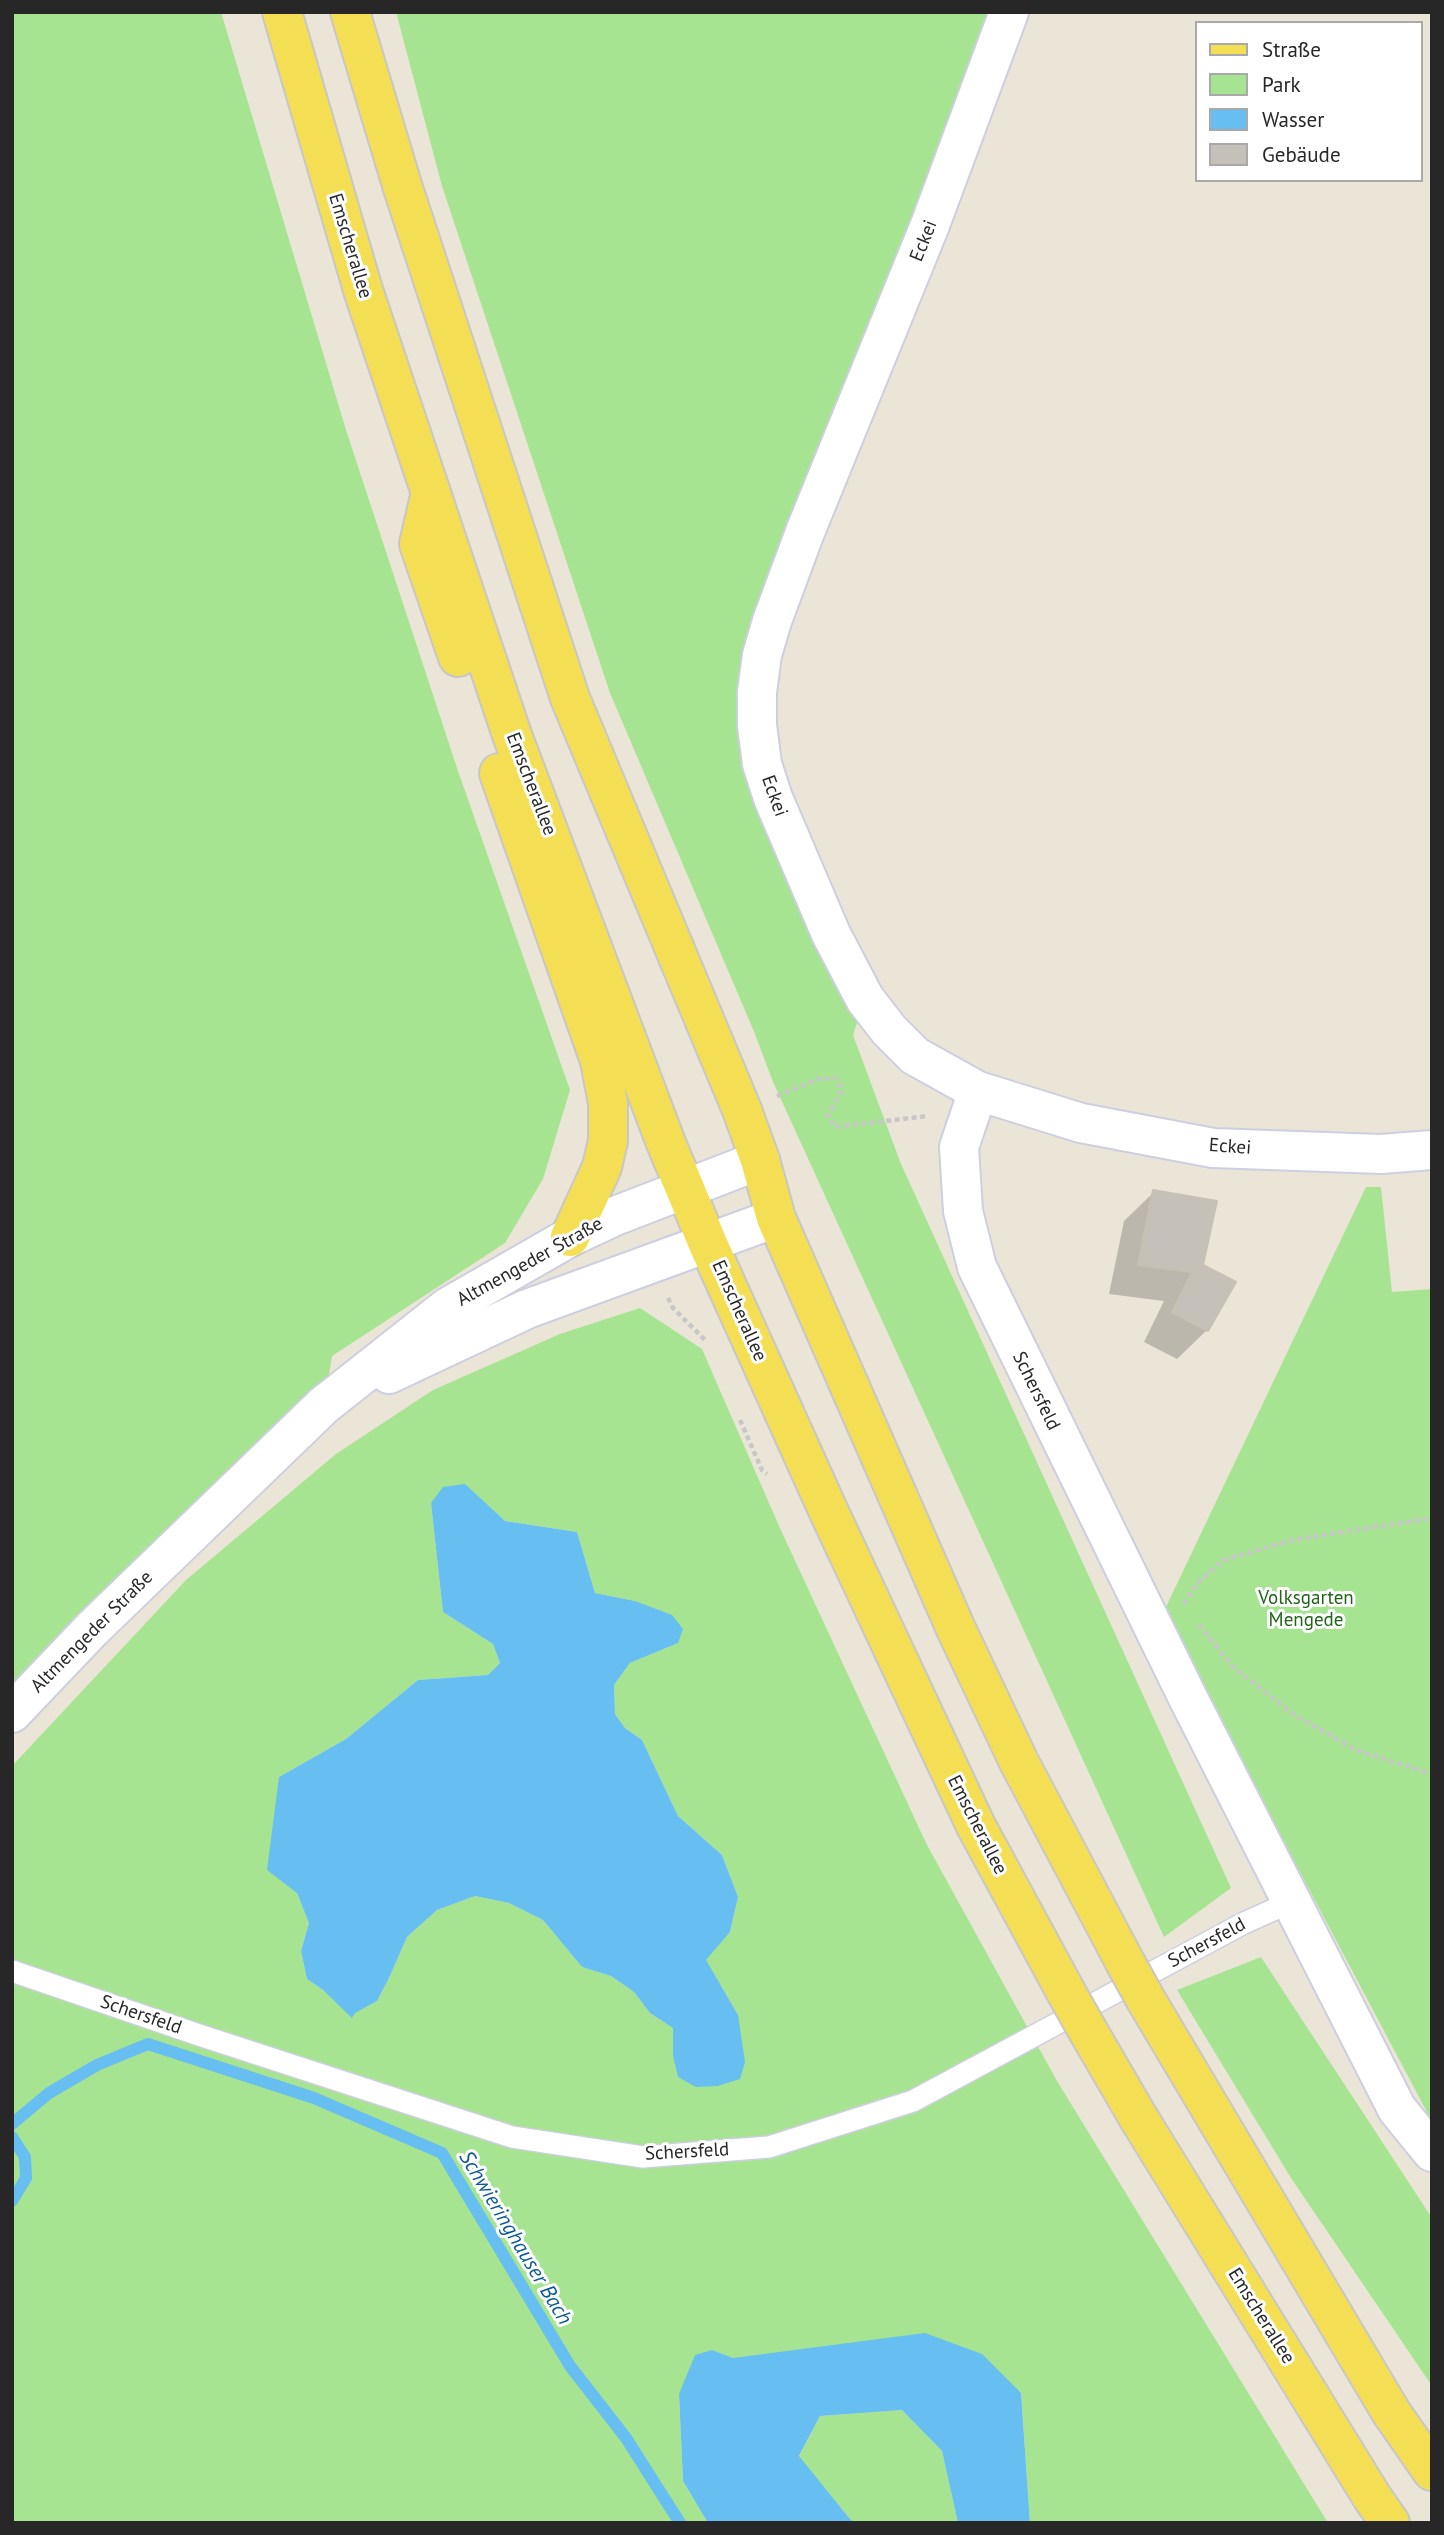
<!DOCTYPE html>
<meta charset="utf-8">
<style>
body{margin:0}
#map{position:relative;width:1444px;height:2535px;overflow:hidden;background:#ebe5d8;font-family:"PT Sans",sans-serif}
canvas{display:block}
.frame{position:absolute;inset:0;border:14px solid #272727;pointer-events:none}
.legend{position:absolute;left:1195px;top:21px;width:228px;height:161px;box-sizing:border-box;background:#fff;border:2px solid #a9a9a9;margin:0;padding:9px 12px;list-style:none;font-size:21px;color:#272727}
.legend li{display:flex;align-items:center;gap:14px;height:35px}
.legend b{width:35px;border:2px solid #a9a9a9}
</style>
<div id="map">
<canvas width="1444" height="2535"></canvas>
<div class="frame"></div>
<ul class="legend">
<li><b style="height:9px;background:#f4df54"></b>Straße</li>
<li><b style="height:19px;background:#a6e492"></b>Park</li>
<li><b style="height:19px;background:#66bef1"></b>Wasser</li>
<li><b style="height:19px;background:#c6c1b8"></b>Gebäude</li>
</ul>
</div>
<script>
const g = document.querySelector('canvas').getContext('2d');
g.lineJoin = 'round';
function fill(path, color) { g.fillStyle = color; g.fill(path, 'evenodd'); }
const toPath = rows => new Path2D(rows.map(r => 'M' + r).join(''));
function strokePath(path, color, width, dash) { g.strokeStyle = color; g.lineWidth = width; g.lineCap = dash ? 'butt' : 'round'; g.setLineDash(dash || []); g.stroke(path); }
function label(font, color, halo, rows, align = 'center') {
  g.font = font + ' "PT Sans",sans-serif'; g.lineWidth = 6; g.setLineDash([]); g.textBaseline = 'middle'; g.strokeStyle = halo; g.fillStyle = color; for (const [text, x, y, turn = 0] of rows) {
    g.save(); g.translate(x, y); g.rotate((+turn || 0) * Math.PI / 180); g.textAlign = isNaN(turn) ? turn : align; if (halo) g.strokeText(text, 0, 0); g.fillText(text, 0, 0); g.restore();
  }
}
fill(toPath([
 [12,12,221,12,346,430,458,771,570,1090,543,1179,505,1243,332,1356,324,1405,12,1713],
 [396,12,1009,12,805,532,757,725,865,999,853,1035,901,1164,1231,1888,1164,1937,773,1082,755,1034,610,693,442,186],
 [1366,1187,1381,1187,1392,1292,1432,1289,1432,2118,1428,2114,1247,1772,1164,1611],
 [640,1308,702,1349,779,1526,926,1843,1057,2081,1328,2523,1030,2523,1021,2392,732,2358,712,2350,679,2394,683,2481,708,2523,12,2523,12,1766,186,1580,336,1454,433,1390,560,1334],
 [465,1485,505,1521,577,1532,595,1593,635,1601,678,1643,630,1663,614,1685,615,1714,625,1728,642,1740,678,1816,722,1855,738,1897,730,1932,705,1960,738,2015,673,2056,673,2028,650,2013,634,1992,611,1976,582,1967,543,1920,509,1903,475,1896,437,1910,407,1937,389,1978,377,2001,354,2013,353,2017,323,1990,307,1979,301,1951,309,1923,297,1893,279,1777,346,1739,418,1680,488,1675,500,1663,493,1644,443,1612,431,1503],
 [1261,1957,1432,2218,1432,2386,1291,2178,1177,1990],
 [902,2410,942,2451,958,2523,856,2523,850,2519,799,2457,820,2416]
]), '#a6e492');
fill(toPath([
 [465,1484,505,1521,577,1532,595,1593,635,1601,672,1615,683,1629,678,1643,630,1663,614,1685,615,1714,625,1728,642,1740,678,1816,722,1855,738,1897,730,1932,706,1960,738,2015,745,2062,740,2079,718,2086,696,2087,678,2077,673,2056,673,2028,650,2013,634,1992,611,1976,582,1967,543,1920,509,1903,475,1896,437,1910,407,1937,389,1978,377,2001,355,2013,352,2018,323,1990,307,1979,301,1951,309,1923,297,1893,267,1870,279,1777,346,1739,418,1680,488,1675,500,1663,493,1644,443,1612,431,1503,443,1487],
 [925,2333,982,2354,1021,2393,1030,2523,958,2523,942,2451,902,2410,820,2416,799,2456,850,2519,856,2523,708,2523,683,2481,679,2394,695,2355,712,2350,733,2358]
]), '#66bef1');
fill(toPath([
 [1154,1192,1201,1266,1207,1330,1177,1359,1144,1342,1164,1301,1109,1294,1124,1221]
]), '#0003');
strokePath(toPath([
 [12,2124,49,2093,97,2065,148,2044,314,2098,442,2153,570,2366,626,2438,680,2523],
 [12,2137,25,2157,26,2178,12,2201]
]), '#66bef1', 12);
const building = toPath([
 [1153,1190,1217,1201,1203,1265,1236,1282,1208,1331,1172,1312,1192,1272,1138,1265,1153,1190]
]);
fill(building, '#c6c1b8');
strokePath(building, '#c6c1b2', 2);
const service = toPath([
 [12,1971,199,2035,512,2137,643,2157,769,2147,913,2101,1244,1923,1291,1902]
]);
const minor = toPath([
 [1009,12,930,225,805,532,772,621,762,655,757,692,757,725,762,764,773,798,831,934,865,999,889,1030,915,1056,978,1091,1081,1123,1213,1148,1381,1154,1432,1150],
 [978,1091,959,1147,963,1211,977,1267,1188,1698,1397,2109,1432,2152]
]);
const tertiary = toPath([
 [389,1374,527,1309,776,1218],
 [12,1713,92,1629,324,1405,448,1307,570,1237,615,1216,760,1160]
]);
const primary = toPath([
 [282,12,363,290,512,735,666,1143,708,1244,828,1510,976,1826,1066,1992],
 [350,12,402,185,570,698,742,1110,760,1160,776,1218,956,1629,1019,1762,1125,1962],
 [431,492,419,544,458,657],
 [499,773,600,1061,608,1103,608,1141,602,1167,570,1237],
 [1146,2000,1391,2412,1432,2471],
 [1088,2031,1138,2117,1372,2497,1390,2523]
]);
strokePath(service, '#cdcfe1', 24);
strokePath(minor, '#cdcfe1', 42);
strokePath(tertiary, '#cdcfe1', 42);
strokePath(primary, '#c7c7c7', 42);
strokePath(toPath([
 [777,1096,818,1079,836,1078,842,1090,828,1115,835,1127,928,1116],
 [668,1298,673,1308,706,1341],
 [740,1420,762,1470,767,1474],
 [1184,1604,1197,1583,1224,1560,1293,1540,1432,1518],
 [1199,1625,1231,1665,1293,1714,1356,1750,1432,1774]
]), '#c7c7c7', 4.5, [5, 3.5]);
strokePath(service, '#fff', 21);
strokePath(minor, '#fff', 38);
strokePath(tertiary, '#fff', 38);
strokePath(primary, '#f4df54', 38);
const primaryBridge = toPath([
 [1125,1962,1146,2000],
 [1066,1992,1088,2031]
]);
strokePath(primaryBridge, '#c7c7c7', 42, []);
strokePath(primaryBridge, '#f4df54', 38);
label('19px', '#272727', '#fff', [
 ["Eckei",924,241,-68],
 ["Emscherallee",350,246,73],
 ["Emscherallee",531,784,69],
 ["Eckei",774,796,70],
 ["Eckei",1230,1147,4],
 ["Altmengeder Straße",530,1262,-29],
 ["Emscherallee",739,1311,66],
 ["Schersfeld",1036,1391,64],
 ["Altmengeder Straße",92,1632,-45],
 ["Emscherallee",977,1825,63],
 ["Schersfeld",1207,1943,-28],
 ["Schersfeld",141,2015,19],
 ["Schersfeld",687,2152,-3],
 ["Emscherallee",1261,2316,58]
]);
label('19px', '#1f6517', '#fff', [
 ["Volksgarten",1306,1599],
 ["Mengede",1306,1621]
]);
label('italic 21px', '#09599a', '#fff', [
 ["Schwieringhauser Bach",515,2238,59]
]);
</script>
